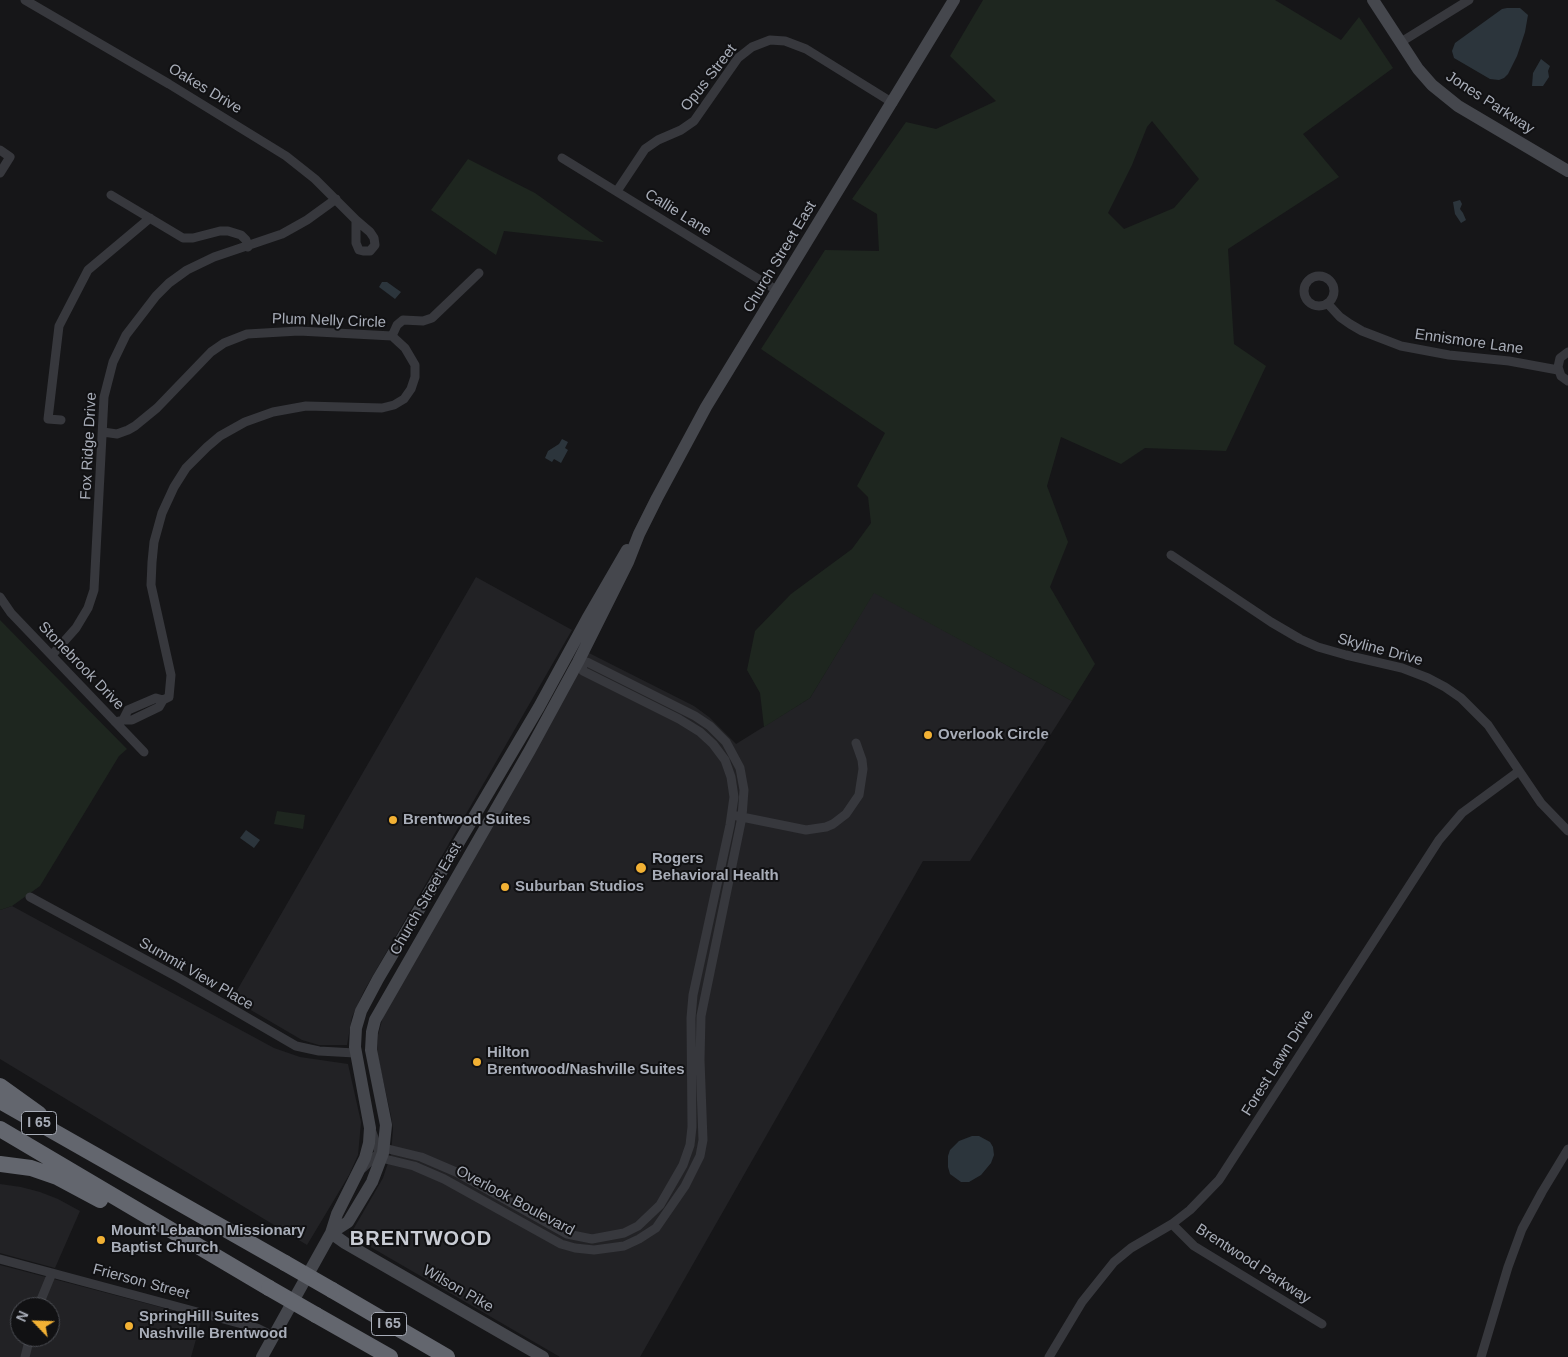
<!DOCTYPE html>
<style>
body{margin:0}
#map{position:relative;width:1568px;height:1357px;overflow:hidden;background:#161618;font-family:Helvetica,sans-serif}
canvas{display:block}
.north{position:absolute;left:10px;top:1297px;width:50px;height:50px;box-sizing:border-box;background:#111113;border:1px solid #4d4f55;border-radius:50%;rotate:294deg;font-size:14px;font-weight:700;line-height:20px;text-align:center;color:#a8adb8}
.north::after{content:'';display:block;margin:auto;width:18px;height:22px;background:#f2b134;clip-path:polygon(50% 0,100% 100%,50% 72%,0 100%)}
</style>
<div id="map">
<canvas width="1568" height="1357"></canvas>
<div class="north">N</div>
</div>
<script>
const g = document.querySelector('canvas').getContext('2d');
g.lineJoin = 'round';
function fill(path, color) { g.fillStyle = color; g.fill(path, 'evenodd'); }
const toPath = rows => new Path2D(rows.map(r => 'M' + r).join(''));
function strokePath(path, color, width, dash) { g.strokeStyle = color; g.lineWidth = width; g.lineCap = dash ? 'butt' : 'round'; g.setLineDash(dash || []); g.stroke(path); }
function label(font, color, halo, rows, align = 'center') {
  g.font = font + ' Helvetica,sans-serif'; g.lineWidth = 4; g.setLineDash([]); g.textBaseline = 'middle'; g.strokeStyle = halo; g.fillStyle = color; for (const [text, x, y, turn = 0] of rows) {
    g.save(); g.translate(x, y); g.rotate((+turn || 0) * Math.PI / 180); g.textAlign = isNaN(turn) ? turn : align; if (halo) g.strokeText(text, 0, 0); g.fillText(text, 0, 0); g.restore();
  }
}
fill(toPath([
 [476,577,572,630,364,991,352,1017,347,1045,319,1045,302,1040,232,999],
 [874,592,1072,701,970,861,923,861,640,1357,560,1357,350,1235,383,1178,391,1154,393,1129,391,1116,377,1053,378,1035,383,1017,587,652,694,706,709,717,736,744,810,698],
 [12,906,274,1048,300,1057,348,1064,361,1122,358,1155,349,1175,307,1245,0,1059,0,910],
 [0,1184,21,1187,40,1192,58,1199,80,1211,55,1268,0,1253],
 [0,1265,202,1318,191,1357,0,1357],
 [20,1307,50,1307,50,1337,20,1337]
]), '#222225');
fill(toPath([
 [983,0,1275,0,1341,40,1359,17,1393,68,1303,134,1339,177,1228,249,1234,344,1266,366,1226,451,1145,448,1121,464,1061,437,1047,486,1068,542,1050,587,1095,664,1072,701,874,593,810,698,764,727,760,693,747,670,755,631,791,594,852,549,871,523,868,497,857,486,885,433,761,349,825,250,879,251,877,214,852,199,906,122,936,129,996,101,950,56],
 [1152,121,1199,179,1174,208,1124,229,1108,213,1132,165,1147,127],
 [468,159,535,193,604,242,504,231,496,255,431,210],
 [0,620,127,749,119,756,40,886,12,906,0,910],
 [277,811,305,815,303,829,274,824]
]), '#1e261f');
fill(toPath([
 [1507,8,1520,8,1528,15,1525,32,1517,56,1508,74,1504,78,1499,80,1490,79,1454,58,1452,51,1455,43,1502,9],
 [1541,59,1550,66,1548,71,1549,77,1543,86,1532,86,1533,73],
 [1460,200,1462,204,1460,209,1463,213,1466,220,1461,223,1455,214,1453,202],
 [382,282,387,282,401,292,395,299,379,287],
 [562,439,568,442,565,448,568,450,561,463,554,459,552,462,545,458,548,451,559,444],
 [246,830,260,840,254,848,240,838],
 [972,1136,979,1136,990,1142,993,1147,994,1155,991,1163,981,1175,969,1182,961,1182,950,1174,948,1167,948,1156,950,1150,959,1141]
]), '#2c353c');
strokePath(toPath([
 [25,0,169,84,286,156,315,179,356,220,370,232,374,238,375,245,370,251,363,251,359,250,356,243,356,220],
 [1401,42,1469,0],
 [0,150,10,157,0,173],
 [562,158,778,291],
 [617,191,645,149,658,140,681,130,694,121,738,58,752,47,770,40,785,41,806,49,893,103],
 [111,195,183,238,193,238,220,231,228,231,241,235,246,240,248,247],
 '1304 291a15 15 0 1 1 30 0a15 15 0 1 1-30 0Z',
 [1328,304,1340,317,1350,324,1362,331,1401,346,1449,355,1509,361,1558,370],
 [392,336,397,325,403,320,423,321,432,318,479,273],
 [1568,352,1560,358,1558,367,1561,376,1568,381],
 [61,420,48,419,59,326,88,270,150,218],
 [103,432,117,434,128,430,135,426,157,408,211,352,224,343,247,334,299,331,392,336,405,348,415,365,415,377,411,389,404,399,394,405,382,408,306,406,273,412,245,422,220,436,207,447,186,468,174,487,162,513,154,542,152,562,151,585,171,675,169,697,163,700,159,707,132,720,123,720,115,722],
 [1171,555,1271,622,1300,639,1318,647,1346,655,1402,668,1428,678,1445,687,1461,698,1488,725,1541,803,1568,831],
 [0,597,11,613,144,752],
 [52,655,76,628,88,608,94,590,104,397,113,362,126,335,156,296,169,283,187,270,214,257,282,234,307,220,336,199],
 [123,720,128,710,156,698,163,700],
 [737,816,806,830,826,827,833,824,846,814,859,795,863,769,862,760,856,743],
 [30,897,179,978,296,1046,319,1051,355,1053],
 [372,1132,381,1158,414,1166,444,1179,561,1244,575,1248,594,1250,624,1246,639,1239,656,1228,685,1186,700,1156,703,1140,700,1060,701,1016,742,817,744,790,740,768,726,742,710,726,695,716,587,662,582,665],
 [363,1168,384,1148,421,1157,456,1172,567,1234,592,1239,624,1233,638,1226,660,1205,683,1165,690,1145,692,1127,691,1018,693,995,730,825,734,797,731,777,725,760,713,744,700,732,679,719,583,671,582,665,579,663],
 [1172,1224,1194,1246,1322,1324],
 [0,1259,257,1328,273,1336],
 [38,1307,52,1273],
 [25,1357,30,1337],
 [1049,1357,1082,1302,1114,1262,1131,1248,1172,1224,1190,1210,1219,1180,1439,840,1462,813,1519,771],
 [1481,1357,1508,1267,1522,1229,1542,1192,1568,1149]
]), '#37383d', 9);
strokePath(toPath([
 [1373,0,1418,69,1432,85,1458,106,1568,171],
 [331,1233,348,1222,372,1182,383,1153,386,1125,371,1050,372,1032,375,1020,530,750,578,662,628,562,639,534,657,498,706,407,954,0],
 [331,1233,345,1243,543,1357],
 [262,1357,331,1233,337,1214,365,1158,369,1143,370,1128,355,1047,356,1028,361,1011,378,979,539,707,587,619,627,550]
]), '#45474d', 12);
strokePath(toPath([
 [0,1086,39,1114],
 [0,1101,285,1263],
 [0,1129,269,1288],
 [0,1164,31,1168,57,1177,100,1200],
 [332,1290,447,1357],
 [316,1315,390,1357]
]), '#63666e', 16);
strokePath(toPath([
 [285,1263,332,1290],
 [269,1288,316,1315]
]), '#63666e', 16);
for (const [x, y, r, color] of [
 [928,735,5,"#f2b134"],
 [393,820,5,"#f2b134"],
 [641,868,6,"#f2b134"],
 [505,887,5,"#f2b134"],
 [477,1062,5,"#f2b134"],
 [101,1240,5,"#f2b134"],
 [129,1326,5,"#f2b134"]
]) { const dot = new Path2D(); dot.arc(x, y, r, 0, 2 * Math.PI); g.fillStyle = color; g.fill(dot); strokePath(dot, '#111113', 2); }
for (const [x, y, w] of [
 [39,1123,35],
 [389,1324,35]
]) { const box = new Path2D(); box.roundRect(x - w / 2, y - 11.5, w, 23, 4); g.fillStyle = '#111113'; g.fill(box); strokePath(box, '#a8adb8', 1); }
label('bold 14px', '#a8adb8', null, [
 ["I 65",39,1123],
 ["I 65",389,1324]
]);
label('15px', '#a8adb8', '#111113', [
 ["Opus Street",709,78,-52],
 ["Oakes Drive",205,89,31],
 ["Jones Parkway",1490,103,33],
 ["Callie Lane",678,213,32],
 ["Church Street East",780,257,-59],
 ["Plum Nelly Circle",329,321,2],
 ["Ennismore Lane",1469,342,8],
 ["Fox Ridge Drive",89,446,-87],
 ["Skyline Drive",1380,650,15],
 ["Stonebrook Drive",81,666,46],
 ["Church Street East",426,899,-60],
 ["Summit View Place",196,974,30],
 ["Forest Lawn Drive",1278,1063,-58],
 ["Overlook Boulevard",515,1201,28],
 ["Brentwood Parkway",1253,1264,33],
 ["Frierson Street",141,1282,15],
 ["Wilson Pike",458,1289,30]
]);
label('bold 15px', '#a8adb8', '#111113', [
 ["Overlook Circle",938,735],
 ["Brentwood Suites",403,820],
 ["Rogers",652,859],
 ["Behavioral Health",652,876],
 ["Suburban Studios",515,887],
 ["Hilton",487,1053],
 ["Brentwood/Nashville Suites",487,1070],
 ["Mount Lebanon Missionary",111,1231],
 ["Baptist Church",111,1248],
 ["SpringHill Suites",139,1317],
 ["Nashville Brentwood",139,1334]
], 'left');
g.letterSpacing = '1px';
label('bold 20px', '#c9ccd4', '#111113', [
 ["BRENTWOOD",421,1239]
]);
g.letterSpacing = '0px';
</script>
